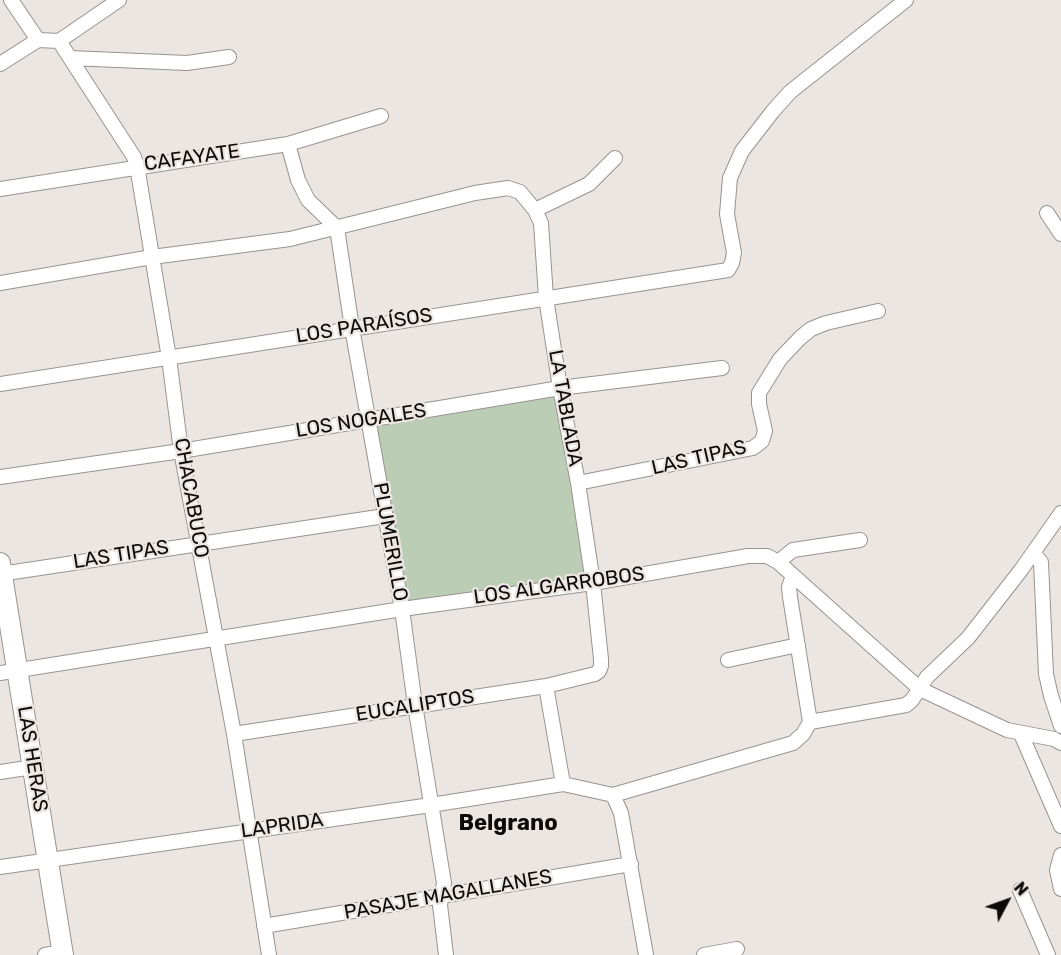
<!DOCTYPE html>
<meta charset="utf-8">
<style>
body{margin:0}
#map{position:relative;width:1061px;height:955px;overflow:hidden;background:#ebe6e2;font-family:Rubik,sans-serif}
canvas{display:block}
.north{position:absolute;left:977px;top:871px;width:60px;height:60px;-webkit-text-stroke:4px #ebe6e2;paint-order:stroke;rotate:49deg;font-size:16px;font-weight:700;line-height:24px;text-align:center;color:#0d0b0a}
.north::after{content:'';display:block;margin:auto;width:21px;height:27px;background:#0d0b0a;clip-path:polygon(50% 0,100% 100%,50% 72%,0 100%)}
</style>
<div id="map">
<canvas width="1061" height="955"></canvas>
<div class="north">N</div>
</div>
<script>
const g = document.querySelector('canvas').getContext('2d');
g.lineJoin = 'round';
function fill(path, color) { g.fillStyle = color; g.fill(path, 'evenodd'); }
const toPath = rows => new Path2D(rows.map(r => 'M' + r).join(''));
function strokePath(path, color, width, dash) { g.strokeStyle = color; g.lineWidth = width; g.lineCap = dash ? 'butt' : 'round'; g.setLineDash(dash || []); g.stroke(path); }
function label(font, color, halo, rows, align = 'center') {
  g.font = font + ' Rubik,sans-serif'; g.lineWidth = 4.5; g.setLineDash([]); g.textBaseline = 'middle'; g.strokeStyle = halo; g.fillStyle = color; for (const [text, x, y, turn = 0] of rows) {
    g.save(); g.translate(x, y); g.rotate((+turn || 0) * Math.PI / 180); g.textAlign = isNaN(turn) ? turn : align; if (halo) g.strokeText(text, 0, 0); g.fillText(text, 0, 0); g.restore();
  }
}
fill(toPath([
 [560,388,593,583,402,609,368,420]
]), '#bccdb5');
const street = toPath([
 [11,0,38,40],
 [38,40,59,41,119,0],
 [59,41,70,58,187,63,229,57],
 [70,58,134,157,137,166,169,358,181,451,234,734,269,955],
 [0,64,38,40],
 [288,144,298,180,308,200,337,228,352,328,402,609,415,705,444,883,440,905,446,955],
 [0,189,288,144,381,116],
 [535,210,589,184,615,158],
 [1047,213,1061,234],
 [0,283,152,257,290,239,475,193,508,188,520,192,535,210,541,223,546,298,560,388,578,483,593,583,601,659,601,666,599,671,595,674,546,686,234,734],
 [0,384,728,270,732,263,734,253,727,214,730,178,742,151,773,111,790,92,906,0],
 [0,477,181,451,560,388,722,368],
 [578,483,753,448,762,441,765,431,759,404,759,393,780,359,800,338,811,329,826,323,878,311],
 [1033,553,1041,562,1046,674,1051,696,1061,726],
 [778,562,793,550,860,540],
 [0,574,385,516],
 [793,576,789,587,790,597,810,722],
 [728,660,798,645],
 [0,673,402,609,593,583,748,556,767,556,778,562,920,689,1007,730,1054,739,1061,743],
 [546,686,563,784],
 [1021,734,1061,826],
 [0,772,33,767],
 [613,795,621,813,646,955],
 [1061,855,1057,870,1061,889],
 [0,867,431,805,563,784,613,795,793,743,803,734,810,722,906,705,912,700,927,677,968,638,1021,570,1061,513],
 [1020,890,1048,955],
 [264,926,631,864],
 [45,955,62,952],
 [704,955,737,949]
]);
const secondary = toPath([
 [0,563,63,955]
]);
strokePath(street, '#989391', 16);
strokePath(secondary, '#989391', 22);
strokePath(street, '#fff', 14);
strokePath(secondary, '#fff', 20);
label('20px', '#0d0b0a', '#ebe6e2', [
 ["CAFAYATE",192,158,-8],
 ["LOS PARAÍSOS",364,326,-9],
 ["LA TABLADA",565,408,80],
 ["LOS NOGALES",361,421,-9],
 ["LAS TIPAS",699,458,-13],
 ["CHACABUCO",191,498,80],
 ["PLUMERILLO",390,542,80],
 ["LAS TIPAS",121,555,-9],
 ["LOS ALGARROBOS",559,586,-8],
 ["EUCALIPTOS",415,706,-9],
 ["LAS HERAS",32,759,81],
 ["LAPRIDA",282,826,-8],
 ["PASAJE MAGALLANES",448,895,-10]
]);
label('bold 22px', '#0d0b0a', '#ebe6e2', [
 ["Belgrano",508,824]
]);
</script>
